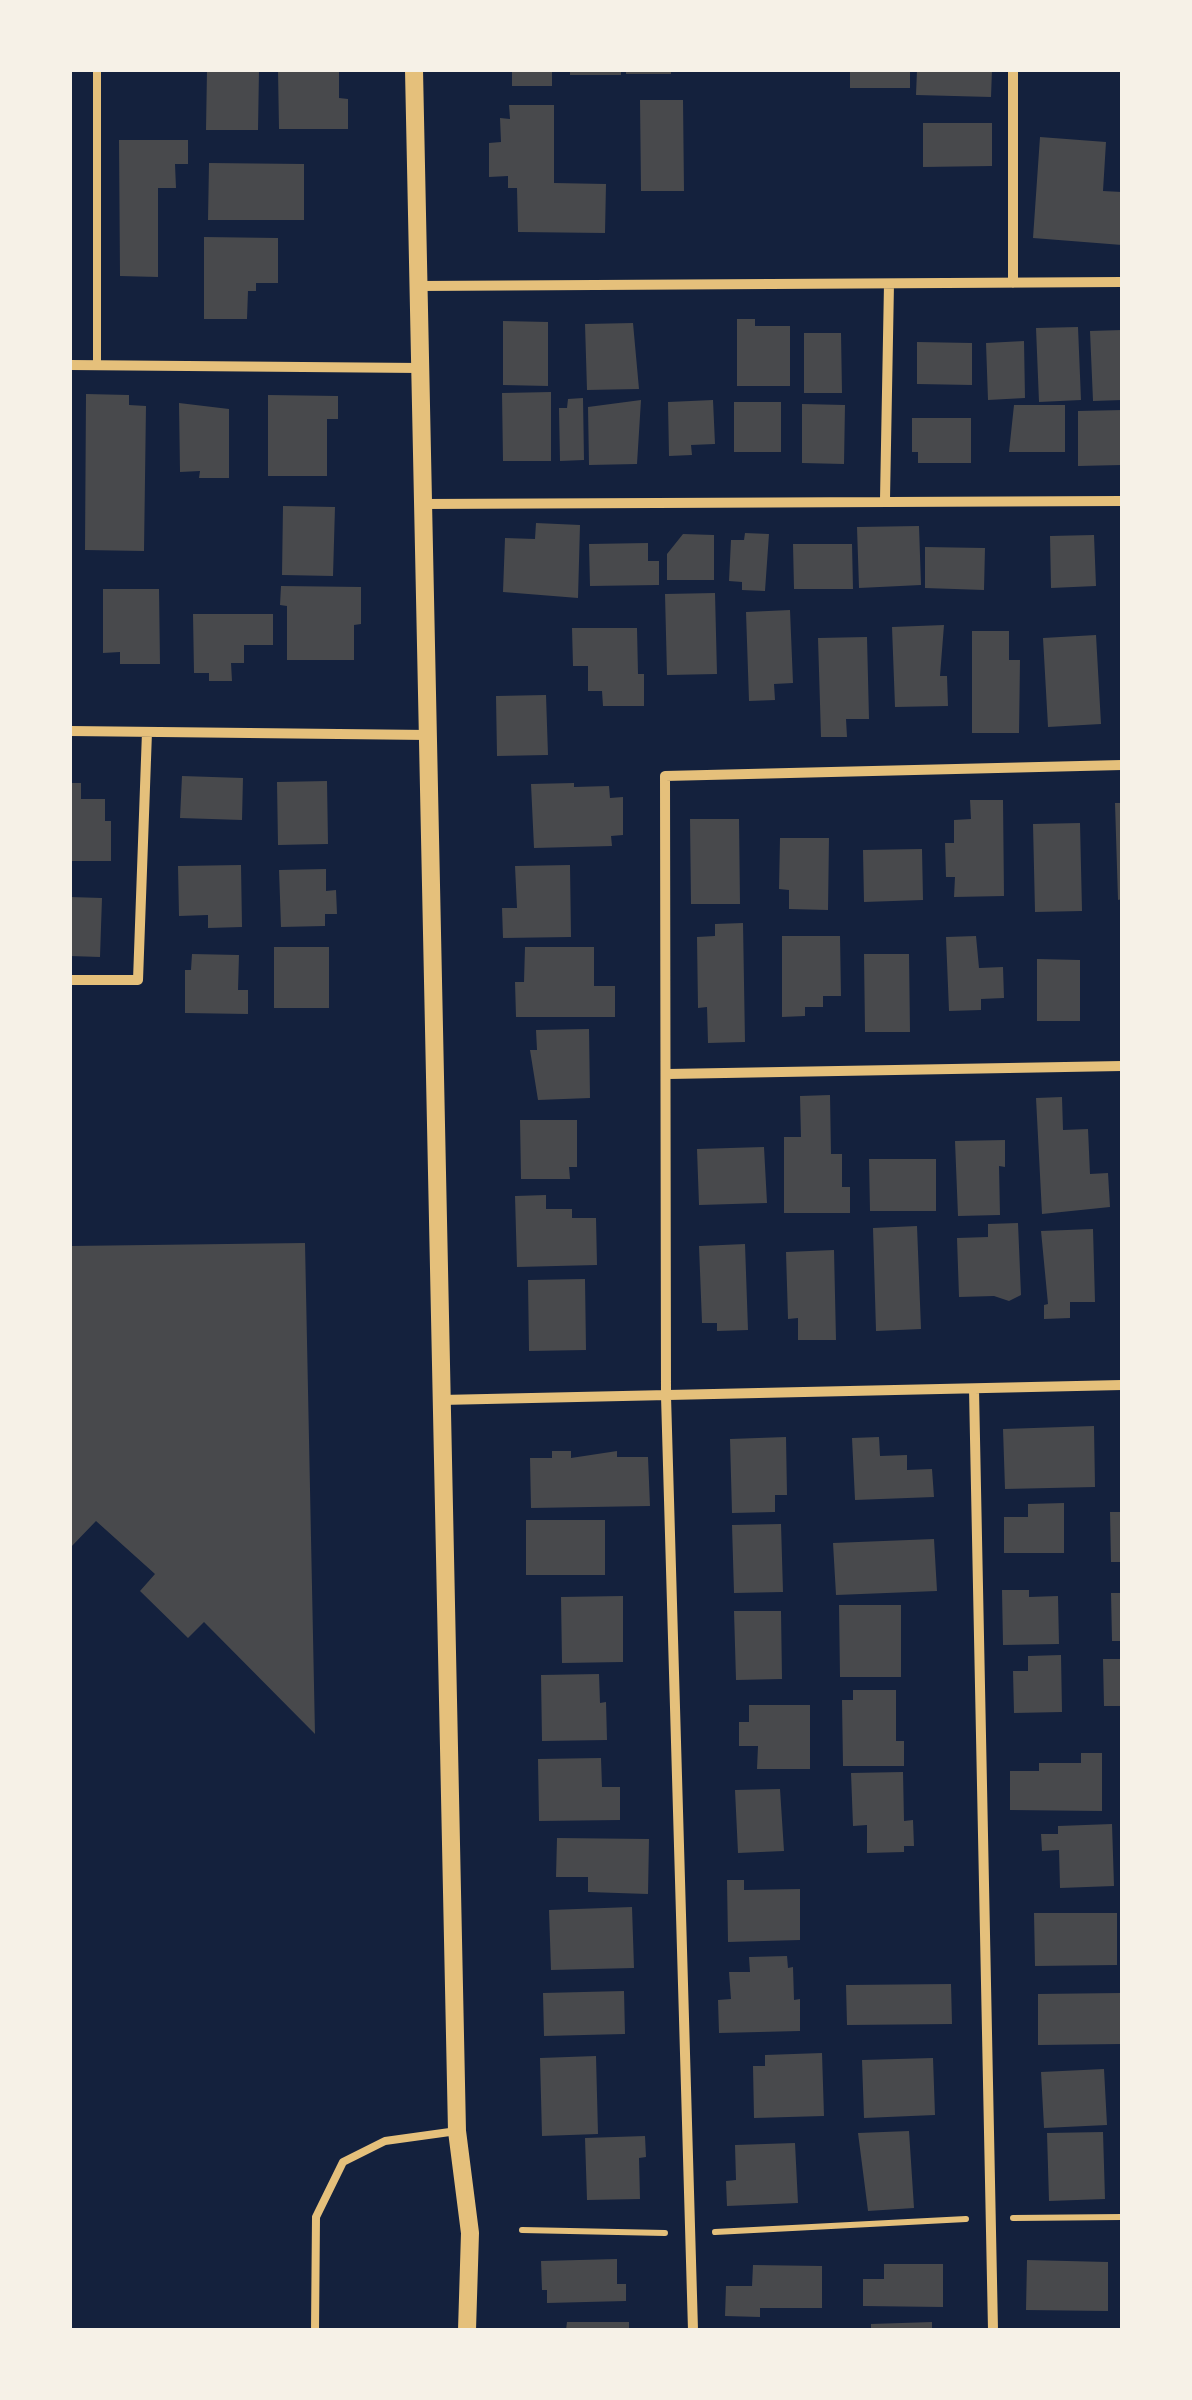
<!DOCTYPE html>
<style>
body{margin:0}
#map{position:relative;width:1192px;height:2400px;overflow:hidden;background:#14213d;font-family:Arial,sans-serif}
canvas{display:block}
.frame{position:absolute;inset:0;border:72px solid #f6f1e7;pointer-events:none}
</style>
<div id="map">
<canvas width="1192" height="2400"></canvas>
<div class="frame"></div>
</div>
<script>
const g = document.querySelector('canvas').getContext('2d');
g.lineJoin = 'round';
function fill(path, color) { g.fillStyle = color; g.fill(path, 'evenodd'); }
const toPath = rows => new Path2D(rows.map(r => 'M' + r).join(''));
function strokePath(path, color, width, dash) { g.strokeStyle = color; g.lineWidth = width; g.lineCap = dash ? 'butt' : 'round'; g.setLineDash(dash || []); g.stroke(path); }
fill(toPath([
 [207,70,259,70,258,130,206,130],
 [278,70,339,70,339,98,348,99,348,129,279,129],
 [512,70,552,70,552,86,512,86],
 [570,70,621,70,621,75,570,75],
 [626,70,671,70,671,74,626,74],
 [850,70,910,70,910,88,850,88],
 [917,70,992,70,991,97,916,95],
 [640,100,683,100,684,191,641,191],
 [509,105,554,105,554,183,606,184,605,233,518,232,517,188,508,188,508,176,489,177,489,143,501,142,500,118,510,119],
 [923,123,992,123,992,166,923,167],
 [1040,137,1106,142,1103,191,1122,192,1122,245,1033,238],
 [119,140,188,140,188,164,175,164,176,188,158,188,158,277,120,276],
 [209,163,304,164,304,220,208,220],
 [204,237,278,238,278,283,256,283,256,291,248,291,247,319,204,319],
 [737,319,755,319,755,326,790,326,790,386,737,386],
 [503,321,548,322,548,386,503,385],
 [633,323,639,389,587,390,585,324],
 [1078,327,1081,400,1039,402,1036,328],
 [1122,330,1122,400,1093,401,1090,331],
 [804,333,841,333,842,393,804,393],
 [1024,341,1025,398,988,400,986,343],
 [917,342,972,343,972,385,917,384],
 [551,392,551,461,503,461,502,393],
 [86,394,129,395,129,405,146,406,144,551,85,550],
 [268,395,338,396,338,419,327,419,327,476,268,476],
 [583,398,584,460,560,461,559,408,567,408,568,399],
 [641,400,637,464,589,465,588,407],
 [713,400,715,444,691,445,692,455,669,456,668,402],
 [734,402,781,402,781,452,734,452],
 [179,403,229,409,229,478,199,478,200,471,180,472],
 [802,404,845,405,844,464,802,463],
 [1014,405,1065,405,1065,452,1009,452],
 [1122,410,1122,465,1078,466,1078,411],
 [912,418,971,418,971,463,918,463,918,452,912,452],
 [283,506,335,507,333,576,282,575],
 [536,523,580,525,578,598,503,592,505,538,535,539],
 [919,526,921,585,859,588,857,527],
 [745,533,769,534,765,591,742,590,742,582,729,581,731,540,744,540],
 [683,534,714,535,714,580,667,580,667,554],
 [1094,535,1096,586,1051,588,1050,536],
 [648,543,648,561,659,561,659,585,590,586,589,544],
 [793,544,852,544,853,589,794,589],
 [925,547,985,548,984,590,925,588],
 [281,586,361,587,361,624,354,625,354,660,287,660,287,606,280,605],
 [103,589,159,589,160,664,120,664,120,652,103,653],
 [715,593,717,674,667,675,665,594],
 [790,610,793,683,774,684,775,700,749,701,746,612],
 [193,614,273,614,273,645,244,645,244,663,231,663,232,681,209,681,209,673,194,673],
 [944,625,940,676,947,676,948,706,895,707,892,627],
 [572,628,637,628,638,674,644,674,644,706,603,706,602,691,588,691,588,666,573,666],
 [972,631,1009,631,1009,660,1020,660,1019,733,972,733],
 [1096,635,1101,724,1048,727,1043,638],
 [867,637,869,719,846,719,847,737,821,737,818,638],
 [546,695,548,755,497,756,496,696],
 [182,776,243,778,242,820,180,818],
 [327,781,328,844,278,845,277,782],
 [70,783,81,783,81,799,105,799,105,821,111,821,111,861,70,861],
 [574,783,574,787,609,786,610,798,623,797,623,835,611,836,612,846,534,848,531,784],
 [970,800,1003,800,1004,896,954,897,955,877,946,877,945,843,954,843,954,820,971,819],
 [1115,803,1122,803,1122,899,1118,900],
 [690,819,739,819,740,904,691,904],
 [1080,823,1082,911,1035,912,1033,824],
 [780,838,829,838,828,910,789,909,789,890,779,889],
 [922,849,923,900,864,902,863,850],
 [241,865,242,927,208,928,208,915,179,916,178,866],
 [570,865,571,937,503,938,502,908,517,908,515,866],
 [326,869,326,891,336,890,337,914,325,914,325,926,281,927,279,870],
 [70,897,102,898,100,957,70,956],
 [743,923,745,1042,708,1043,707,1007,698,1008,697,937,715,936,715,924],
 [782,936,840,936,841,996,823,996,823,1007,805,1007,805,1016,782,1017],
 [976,936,979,968,1003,967,1004,998,981,999,981,1010,949,1011,946,937],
 [274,947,329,947,329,1008,274,1008],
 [525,947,594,947,594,986,615,986,615,1017,516,1017,515,982,524,982],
 [192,954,239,955,238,990,248,990,248,1014,185,1013,185,970,191,970],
 [864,954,909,954,910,1032,865,1032],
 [1037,959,1080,960,1080,1021,1037,1021],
 [589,1029,590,1098,538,1100,530,1050,537,1050,536,1030],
 [830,1095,831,1154,842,1154,842,1187,850,1187,850,1213,784,1213,784,1137,801,1137,800,1096],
 [1062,1097,1063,1130,1088,1129,1090,1174,1108,1173,1110,1207,1042,1214,1036,1098],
 [520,1120,577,1120,577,1167,569,1167,570,1179,521,1179],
 [1005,1140,1005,1167,999,1166,1000,1215,958,1216,955,1141],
 [764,1147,767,1203,699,1205,697,1149],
 [869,1159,936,1159,936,1211,870,1211],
 [546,1195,546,1209,572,1209,572,1218,596,1218,597,1265,517,1267,515,1196],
 [1018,1223,1021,1295,1009,1301,994,1296,959,1297,957,1238,988,1237,988,1224],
 [917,1226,921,1329,876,1331,873,1228],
 [1093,1229,1095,1302,1070,1302,1070,1318,1044,1319,1044,1305,1048,1304,1041,1231],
 [305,1243,315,1734,204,1622,188,1638,140,1591,155,1574,96,1521,70,1548,70,1246],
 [745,1244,748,1330,717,1331,717,1323,702,1323,699,1246],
 [834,1250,836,1340,798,1340,798,1318,788,1319,786,1252],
 [585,1279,586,1350,529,1351,528,1280],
 [1094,1426,1095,1487,1005,1489,1003,1429],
 [786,1437,787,1495,775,1495,775,1512,732,1513,730,1439],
 [879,1437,880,1456,907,1455,907,1470,932,1469,934,1497,855,1500,852,1438],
 [552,1451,571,1451,571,1458,617,1451,617,1457,648,1457,650,1506,531,1508,530,1458,552,1458],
 [1064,1503,1064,1553,1004,1553,1004,1517,1028,1517,1028,1504],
 [1110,1512,1122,1512,1122,1562,1111,1562],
 [526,1520,605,1520,605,1575,526,1575],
 [781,1524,783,1592,734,1593,732,1525],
 [934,1539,937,1591,836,1595,833,1543],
 [1002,1590,1029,1590,1029,1597,1058,1596,1059,1644,1003,1645],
 [1111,1593,1122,1593,1122,1641,1112,1641],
 [623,1596,623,1662,562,1663,561,1597],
 [839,1605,901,1605,901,1677,840,1677],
 [734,1611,781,1611,782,1679,736,1680],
 [1061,1655,1062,1712,1014,1713,1013,1671,1028,1671,1028,1656],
 [1103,1659,1122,1659,1122,1706,1104,1706],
 [599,1674,600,1703,606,1702,607,1740,542,1741,541,1675],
 [853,1690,896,1690,896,1741,904,1741,904,1766,843,1766,842,1700,853,1700],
 [749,1705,810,1705,810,1769,757,1769,758,1746,739,1746,739,1722,749,1722],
 [1081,1753,1102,1753,1102,1811,1010,1810,1010,1771,1039,1771,1039,1763,1081,1763],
 [601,1758,602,1787,620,1787,620,1820,539,1821,538,1759],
 [903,1772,904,1821,913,1820,914,1846,904,1846,904,1852,867,1853,867,1825,853,1826,851,1773],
 [780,1789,784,1851,738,1853,735,1790],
 [1112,1824,1114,1886,1060,1888,1059,1850,1042,1851,1041,1834,1058,1834,1058,1826],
 [557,1838,649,1839,648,1894,588,1892,588,1877,556,1877],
 [727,1880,744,1880,744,1890,800,1889,800,1940,728,1942],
 [632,1907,634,1968,551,1970,549,1910],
 [1034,1913,1117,1913,1117,1965,1035,1966],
 [787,1956,788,1968,793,1967,794,2000,800,1999,800,2031,719,2033,718,2000,731,1999,729,1972,750,1972,749,1957],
 [951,1984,952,2024,847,2025,846,1985],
 [624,1991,625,2034,544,2036,543,1993],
 [1122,1993,1122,2044,1038,2045,1038,1994],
 [822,2053,824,2116,754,2118,753,2066,765,2066,765,2055],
 [596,2056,598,2134,542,2136,540,2058],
 [933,2058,935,2115,864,2118,862,2060],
 [1104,2069,1107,2125,1044,2128,1041,2072],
 [909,2131,914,2208,868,2211,858,2133],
 [1103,2132,1105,2199,1049,2201,1047,2133],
 [645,2136,646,2157,639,2158,640,2199,587,2200,585,2138],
 [795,2143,798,2203,727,2206,726,2181,736,2180,735,2145],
 [617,2259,617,2284,626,2284,626,2301,547,2303,547,2290,542,2290,541,2261],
 [1027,2260,1108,2262,1108,2311,1026,2310],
 [884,2264,943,2264,943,2307,863,2306,863,2279,884,2279],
 [753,2265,822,2266,822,2308,760,2308,760,2317,725,2316,726,2286,752,2286],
 [567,2322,629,2322,629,2330,566,2330],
 [932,2322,932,2330,871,2330,871,2324]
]), '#48494c');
strokePath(toPath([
 [1013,2218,1122,2217],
 [522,2230,665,2233],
 [715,2232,966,2219]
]), '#e5c07b', 6);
strokePath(toPath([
 [97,70,97,366],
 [315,2330,316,2217,343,2162,385,2141,457,2131]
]), '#e5c07b', 8);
strokePath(toPath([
 [1013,70,1013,283],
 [419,286,1122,282],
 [70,365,420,368],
 [885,499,889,284],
 [423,504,1122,501],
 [70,731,428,735],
 [70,980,138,980,147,732],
 [668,1074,1122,1066],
 [974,1389,993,2330],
 [441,1400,1122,1385],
 [693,2330,666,1396,665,776,1122,765]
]), '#e5c07b', 10);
strokePath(toPath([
 [414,70,457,2131,470,2233,467,2330]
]), '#e5c07b', 18);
</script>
